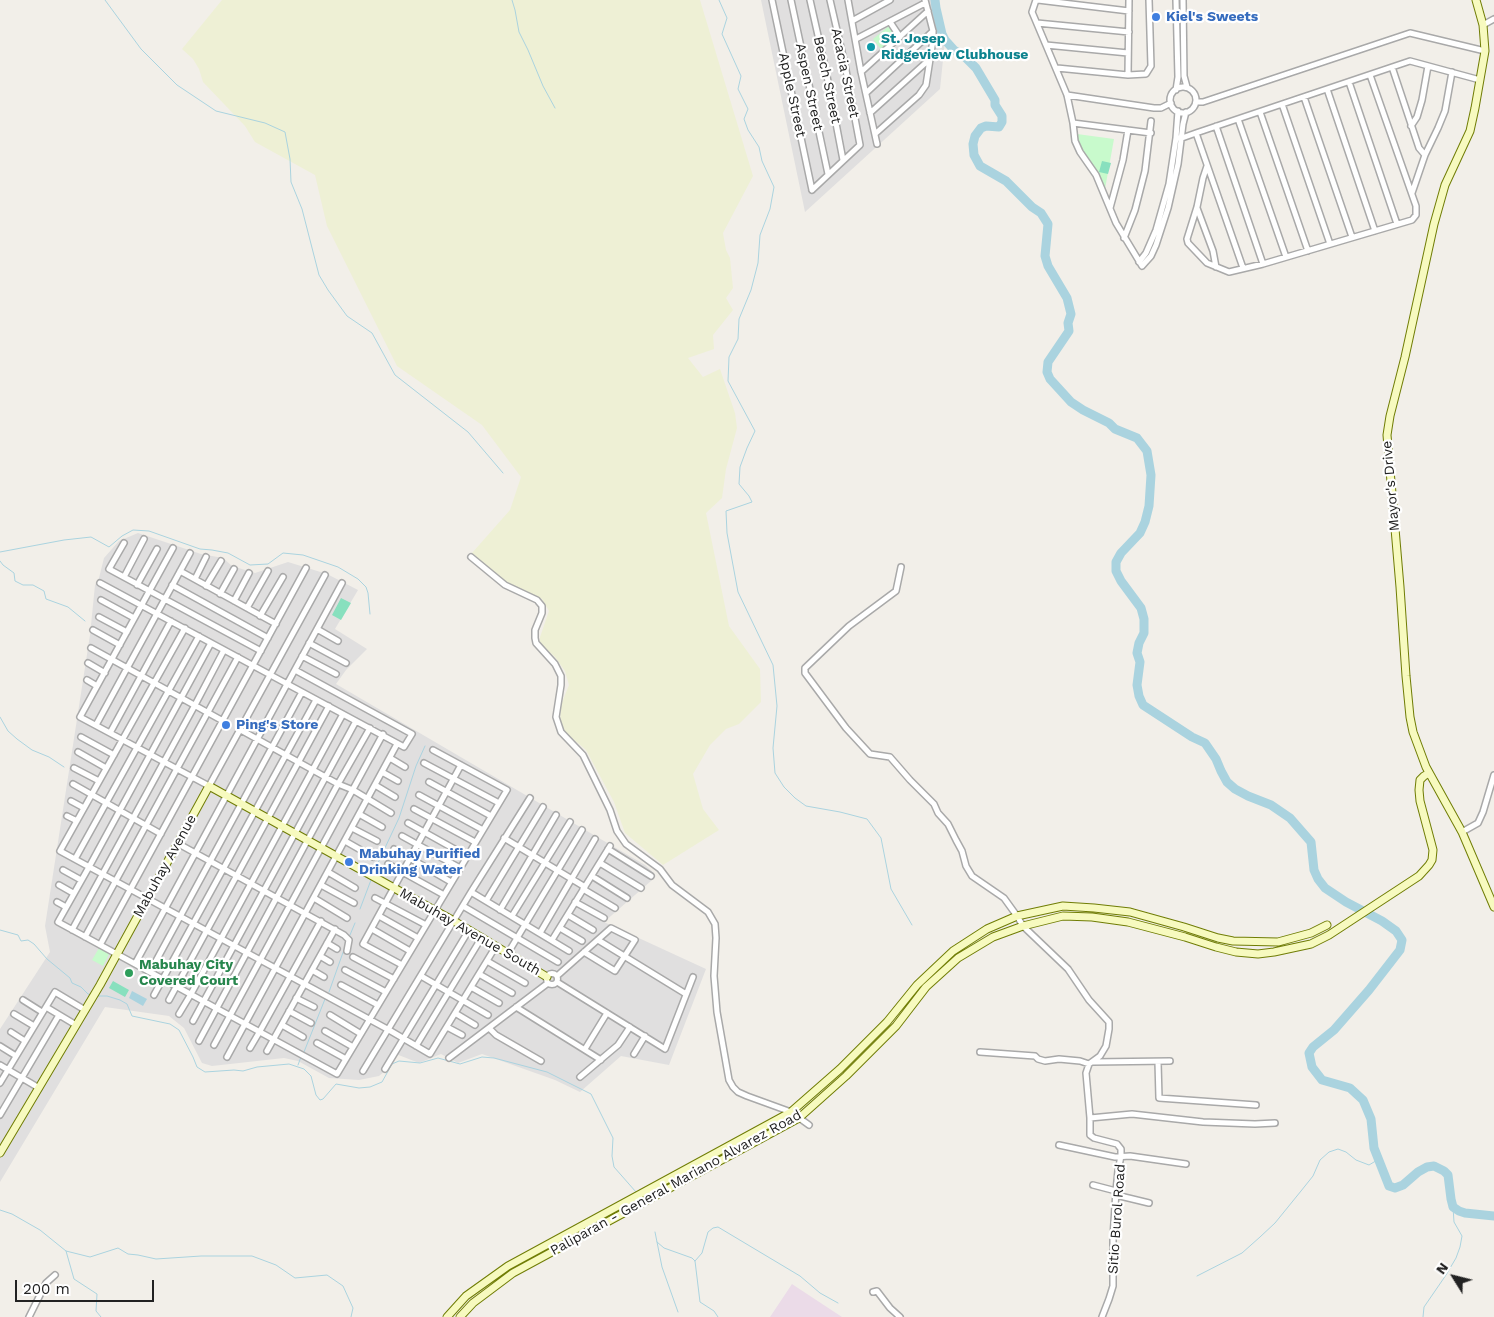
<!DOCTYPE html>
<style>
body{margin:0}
#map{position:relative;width:1494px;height:1317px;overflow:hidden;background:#f2efe9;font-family:"Work Sans",sans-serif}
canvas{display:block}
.north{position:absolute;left:1429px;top:1252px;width:50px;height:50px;-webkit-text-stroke:4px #fff;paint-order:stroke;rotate:306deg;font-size:14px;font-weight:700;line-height:20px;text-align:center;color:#222}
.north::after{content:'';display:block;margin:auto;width:18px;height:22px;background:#222;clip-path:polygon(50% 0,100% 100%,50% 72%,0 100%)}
.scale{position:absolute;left:15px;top:1280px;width:139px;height:22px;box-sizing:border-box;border:2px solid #222;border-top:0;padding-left:6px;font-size:15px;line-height:18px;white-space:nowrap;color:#222;-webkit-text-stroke:4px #fff;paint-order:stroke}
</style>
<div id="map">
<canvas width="1494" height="1317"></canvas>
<div class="north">N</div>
<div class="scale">200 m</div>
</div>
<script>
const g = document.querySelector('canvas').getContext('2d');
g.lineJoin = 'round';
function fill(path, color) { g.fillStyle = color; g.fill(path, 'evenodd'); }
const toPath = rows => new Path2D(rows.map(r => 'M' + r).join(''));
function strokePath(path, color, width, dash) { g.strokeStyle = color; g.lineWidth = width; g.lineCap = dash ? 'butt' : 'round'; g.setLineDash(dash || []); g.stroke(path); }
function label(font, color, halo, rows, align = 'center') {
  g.font = font + ' "Work Sans",sans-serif'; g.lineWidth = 4.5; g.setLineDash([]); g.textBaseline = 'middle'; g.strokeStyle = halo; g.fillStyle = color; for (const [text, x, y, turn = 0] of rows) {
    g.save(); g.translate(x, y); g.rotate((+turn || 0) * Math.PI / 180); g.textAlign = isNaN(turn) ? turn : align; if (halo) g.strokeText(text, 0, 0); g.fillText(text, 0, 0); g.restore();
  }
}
fill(toPath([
 [761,0,935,0,936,8,942,34,945,40,940,89,805,212],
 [138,533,201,554,223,558,232,566,255,573,288,562,327,574,358,590,335,629,367,649,346,670,336,684,645,865,654,873,651,881,604,922,706,969,669,1065,621,1056,580,1092,555,1080,482,1054,458,1063,441,1054,419,1063,396,1054,386,1070,379,1076,359,1080,329,1078,298,1061,284,1058,212,1066,202,1063,184,1028,169,1016,105,1007,0,1182,0,1029,50,952,45,926,90,635,95,585,99,578,104,558,119,541]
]), '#e0dfdf');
fill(toPath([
 [792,1284,801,1290,842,1317,770,1317]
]), '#ebdbe8');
fill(toPath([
 [222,0,700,0,753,176,723,233,726,250,730,258,733,288,726,298,733,310,713,335,714,349,688,358,703,377,720,369,735,413,737,428,726,469,722,498,706,513,729,626,760,669,761,702,739,724,726,729,710,745,693,774,703,809,719,830,663,865,625,833,614,802,586,750,566,733,560,722,561,705,569,685,565,671,555,657,540,643,540,637,549,611,542,599,505,581,472,553,510,510,521,477,482,425,397,366,327,226,315,175,255,142,245,126,203,82,199,69,193,59,182,49]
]), '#eef0d5');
fill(toPath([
 [889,26,897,36,881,49,873,39],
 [1077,134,1114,139,1105,189,1093,165,1081,152],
 [99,948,109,954,103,966,92,960]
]), '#c8facc');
fill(toPath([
 [1102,161,1111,163,1108,174,1099,172],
 [341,598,351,603,341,620,332,615],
 [113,981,129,990,125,997,109,988]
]), '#88e0be');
fill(toPath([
 [132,991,147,999,143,1006,129,998]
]), '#aad3df');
strokePath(toPath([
 [105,0,141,49,177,85,216,111,265,123,285,132,290,159,291,182,302,209,319,275,328,290,347,316,372,333,395,375,468,432,503,473],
 [512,0,515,10,519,32,528,50,543,86,555,108],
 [719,0,727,18,722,34,741,76,738,89,748,109,744,119,748,130,759,147,762,161,774,187,770,209,760,235,758,263,751,290,739,319,738,339,729,357,728,381,755,431,747,448,740,467,739,484,749,496,752,502,726,511,727,533,738,592,773,665,777,706,773,748,775,773,784,787,795,798,806,806,840,812,867,819,881,838,891,889,912,925],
 [0,552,64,540,91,537,109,547,122,536,133,530,149,531,200,549,212,550,228,553,250,565,268,564,283,553,303,555,338,567,358,579,366,587,368,593,370,614],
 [0,561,3,565,14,573,15,581,23,585,33,585,44,591,46,599,68,607,85,621],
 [0,717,8,731,17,739,32,750,49,757,64,767],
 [376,867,399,818,416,766,425,746],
 [360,909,371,880],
 [0,930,18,935,21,941,28,940,34,944,47,959,70,978,72,983,81,987,88,994,91,995],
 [350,935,355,923],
 [329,992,346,944],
 [98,996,107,996,120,1000,127,1004,132,1016,170,1024,179,1030,193,1057,197,1067,205,1072,234,1070,243,1071,257,1067,289,1064,304,1069,311,1076,316,1095,320,1100,323,1099,336,1084,359,1088,370,1087,382,1082,392,1064,399,1061,420,1063,438,1058,460,1064,482,1057,494,1058,547,1072,591,1094,613,1138,612,1156,614,1167,636,1192],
 [304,1052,325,999],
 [298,1065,301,1057],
 [0,1210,12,1214,40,1230,66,1251,90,1257,118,1248,128,1254,138,1255,156,1259,201,1256,252,1256,276,1265,295,1278,327,1275,343,1286,353,1308,351,1317],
 [655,1232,662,1267,678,1312],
 [657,1242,664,1248,692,1258,695,1261,700,1302,714,1311,718,1317],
 [66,1251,74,1279,97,1294,96,1311,101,1317],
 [695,1261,702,1253,708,1232,713,1228,718,1227,800,1276,820,1293,838,1303],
 [1197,1276,1242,1253,1260,1237,1275,1223,1301,1191,1313,1176,1320,1160,1329,1152,1338,1149,1346,1152,1356,1160,1369,1165,1379,1159],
 [1423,1317,1424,1307,1446,1275,1456,1258,1460,1247,1462,1236,1454,1222,1453,1207]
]), '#aad3df', 1);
strokePath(toPath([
 [935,0,936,8,942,34,945,40,954,50,965,57,976,68,995,100,995,105,1002,116,1002,122,999,127,986,126,981,128,975,136,973,144,974,155,980,166,1006,181,1032,207,1041,213,1048,224,1045,256,1048,266,1067,298,1071,314,1068,323,1069,331,1048,362,1047,372,1050,379,1071,402,1083,410,1109,423,1115,429,1137,438,1147,451,1151,475,1149,506,1145,522,1140,533,1121,553,1116,562,1116,571,1121,581,1141,608,1144,619,1144,633,1139,643,1137,653,1140,662,1137,685,1139,696,1143,705,1192,737,1205,743,1216,759,1221,771,1227,782,1235,789,1248,796,1271,805,1290,818,1311,842,1314,870,1318,879,1325,888,1346,902,1382,921,1396,931,1402,940,1400,950,1369,990,1334,1030,1313,1047,1309,1053,1312,1067,1322,1080,1350,1088,1363,1100,1371,1119,1374,1148,1389,1186,1395,1188,1403,1185,1418,1172,1427,1167,1434,1166,1444,1171,1448,1175,1451,1199,1453,1207,1459,1211,1465,1213,1494,1216]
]), '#aad3df', 9);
const street = toPath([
 [772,0,812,190],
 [791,0,828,174],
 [810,0,826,71,843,160],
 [848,0,861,72,877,144],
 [1036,0,1032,12,1067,95,1073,123,1075,141,1080,152,1096,175,1116,223,1142,266,1151,256,1156,245,1168,208,1178,164,1183,124,1186,112],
 [1038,0,1129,11],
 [1183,0,1184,76,1187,87],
 [852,21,890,0],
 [890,22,900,37],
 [1037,23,1129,32],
 [1483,25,1494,19],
 [856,39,925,3],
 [1046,45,1128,53],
 [1392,67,1419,148,1425,155],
 [1057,68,1128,75,1146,74,1151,66,1149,0],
 [861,72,928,11],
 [1128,75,1129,0],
 [1349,82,1397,224],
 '1170 100a13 13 0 1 1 26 0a13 13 0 1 1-26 0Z',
 [1327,89,1375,231],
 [1176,90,1178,77,1176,0],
 [866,93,933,31],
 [1067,95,1154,108,1161,108,1171,103],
 [1304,97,1352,237],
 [1196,102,1203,102,1410,33,1485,51],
 [1282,104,1330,244],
 [1260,112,1308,251],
 [870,113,931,58],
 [1238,119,1286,257],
 [1073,123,1151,133],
 [1216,126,1263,264],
 [1411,126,1417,117,1422,100,1428,66],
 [1196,133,1243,268],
 [875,134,919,95,926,85,933,40,933,31,925,0],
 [1176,138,1182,138,1196,133,1410,61,1480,80],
 [1207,166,1203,178,1197,207,1187,239,1188,243,1207,263,1229,272,1263,264,1412,220,1416,215,1416,206,1370,75],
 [812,190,860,145,845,65,830,0],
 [1412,193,1425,155,1438,128,1445,111,1452,72],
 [1110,208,1123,160,1128,130],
 [1197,208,1213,251,1216,267],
 [1124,238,1135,210,1145,171,1151,121],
 [1139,262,1146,253,1156,230,1169,184,1176,138,1178,111],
 [124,543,109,569,261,651],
 [173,548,80,717,209,786,325,575],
 [471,557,505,585,537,600,542,606,542,613,535,630,535,638,536,643,555,664,561,676,561,685,556,717,561,732,583,755,610,810,617,831,626,844,660,869,672,885,708,912,715,924,716,938,714,976,717,1012,729,1080,733,1087,738,1092,747,1096,791,1112,809,1125],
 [901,567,896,591,849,626,805,668,805,673,846,728,870,754,890,757,910,780,934,804,938,813,948,824,956,840,962,851,966,866,972,876,1004,898,1017,916,1023,926,1068,969,1089,1000,1109,1022,1109,1029,1106,1046,1100,1056,1089,1064,1086,1073,1090,1118,1090,1135,1094,1138,1117,1144,1121,1149,1121,1156,1118,1171,1116,1191,1113,1238,1113,1286,1109,1299,1102,1317],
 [180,571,276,624],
 [124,577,144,539],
 [195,579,206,557],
 [100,583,404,747,412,734,295,670],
 [137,585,157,549],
 [172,585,268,638],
 [206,586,221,561],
 [220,594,234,569],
 [101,600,134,618],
 [234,601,249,573],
 [247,608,268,571],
 [260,616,283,577],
 [99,617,127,632],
 [185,628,60,851,389,1030,430,1054,496,946],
 [317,629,338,641],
 [93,630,120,645],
 [211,643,89,867,58,922,337,1074,507,790,433,750],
 [309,643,346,663],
 [91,648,223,721],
 [302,656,336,674],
 [88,663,105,673],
 [87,680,97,686],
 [96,725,190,553],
 [239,729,338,784,353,790,391,813],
 [110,733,171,621],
 [81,737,114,755],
 [78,752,106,768],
 [390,758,405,767],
 [424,763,499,803],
 [74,768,99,781],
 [382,772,398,781],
 [429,782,491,816],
 [73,784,161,834],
 [375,785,395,797],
 [419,795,483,830],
 [71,801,84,808],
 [414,809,475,842],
 [359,814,382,827],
 [67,816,77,821],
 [408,823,467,856],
 [352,828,377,841],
 [1462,832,1478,823,1483,812,1494,775],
 [402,836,460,868],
 [504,838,585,887],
 [345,841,373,857],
 [177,843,344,935,349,940,347,951],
 [394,849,451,882],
 [608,849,651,876],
 [75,859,199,636],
 [600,863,641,888],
 [388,864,444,895],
 [63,870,81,880],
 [328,872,355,888],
 [592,876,627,898],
 [59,885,73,893],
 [321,885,354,903],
 [583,889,615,908],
 [471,892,569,951],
 [314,898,347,918],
 [375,898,426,925],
 [486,901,543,807],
 [57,902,66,907],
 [575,902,604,918],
 [463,906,558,962],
 [500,910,556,815],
 [568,915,593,930],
 [379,916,418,938],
 [512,916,570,822],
 [560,928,582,941],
 [372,929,410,951],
 [72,930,195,705,224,650],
 [540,933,595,839],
 [85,937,238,657],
 [552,940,610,846],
 [598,940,686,994],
 [327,943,337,949],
 [100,945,306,568],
 [508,953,582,830],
 [320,956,330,962],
 [353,957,394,979],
 [487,961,525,983],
 [135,964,342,583],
 [402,965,363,944,461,765],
 [312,970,324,977],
 [345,970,386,992],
 [150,972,302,692],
 '546.5 979a5.5 5.5 0 1 1 11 0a5.5 5.5 0 1 1-11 0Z',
 [479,974,512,993],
 [421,976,488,1015],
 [557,976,611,928,635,940,615,971,584,952],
 [557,982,665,1049,693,977],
 [341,985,378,1005],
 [471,987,499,1003],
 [154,995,316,700],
 [296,998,314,1007],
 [23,1000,42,1012],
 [169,1000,329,706],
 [46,1007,76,1025],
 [516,1007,601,1060],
 [289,1011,311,1023],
 [455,1013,475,1025],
 [14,1014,34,1026],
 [179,1014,191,994,343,714],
 [330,1015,361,1034],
 [193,1021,356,721],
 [282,1025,303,1037],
 [447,1027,462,1035],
 [489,1028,496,1035,541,1061],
 [325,1031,353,1047],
 [11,1032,25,1041],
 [199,1041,338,784,370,728],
 [317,1043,346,1059],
 [214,1045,383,734],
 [0,1046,16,1056],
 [416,1046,482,937],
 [250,1048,260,1031,321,921],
 [585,1049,607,1013],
 [267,1051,335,929],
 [980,1052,1035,1056,1038,1059,1045,1061,1059,1059,1080,1061,1089,1064],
 [634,1054,645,1036],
 [227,1057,397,744],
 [449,1058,548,983],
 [1093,1062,1170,1061],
 [1158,1062,1159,1098,1256,1105],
 [0,1065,39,1088],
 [385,1069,469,930],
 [363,1071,471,892,530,798],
 [580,1077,618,1045,630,1027],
 [0,1083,55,992,85,1010],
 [0,1115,59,1015],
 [1090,1118,1132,1114,1203,1122,1255,1124,1275,1123],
 [1059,1145,1115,1157,1130,1156,1186,1164],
 [1093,1185,1116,1191],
 [1116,1195,1149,1203],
 [873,1292,877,1291,890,1308,900,1317],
 [29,1317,46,1283,55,1275]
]);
const secondary = toPath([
 [1476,0,1483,25,1485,51,1475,108,1470,131,1445,185,1434,224,1405,357,1390,416,1387,435,1400,587,1406,676,1410,717,1413,732,1426,767,1462,832,1494,907],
 [0,1153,100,985,209,786,454,921,547,977],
 [447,1317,466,1296,508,1266,791,1112,840,1069,887,1022,917,985,953,951,987,929,1017,916,1063,906,1094,908,1130,912,1184,927,1218,938,1233,941,1278,942,1311,933,1327,925],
 [460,1317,473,1303,513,1273,799,1118,846,1076,896,1026,926,987,958,958,993,937,1023,926,1063,916,1092,917,1128,922,1185,937,1216,947,1236,952,1258,954,1274,952,1311,944,1329,935,1419,876,1429,865,1432,860,1433,850,1420,801,1419,790,1420,780,1424,776,1429,773]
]);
strokePath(street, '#a9a9a9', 8);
strokePath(secondary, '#707d05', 9);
strokePath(street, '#fff', 5);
strokePath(secondary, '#f7fabf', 7);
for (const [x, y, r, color] of [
 [1156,17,5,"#3f7fe0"],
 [871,47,5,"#0f9aa8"],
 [226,725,5,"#3f7fe0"],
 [349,862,5,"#3f7fe0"],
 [129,973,5,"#2e9e5b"]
]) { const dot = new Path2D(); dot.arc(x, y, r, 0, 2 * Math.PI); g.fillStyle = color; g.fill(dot); strokePath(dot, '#fff', 2); }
label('bold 14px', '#366cbe', '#fff', [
 ["Kiel's Sweets",1166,17],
 ["Ping's Store",236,725],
 ["Mabuhay Purified",359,854],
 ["Drinking Water",359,870]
], 'left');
label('bold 14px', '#0d838f', '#fff', [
 ["St. Josep",881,39],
 ["Ridgeview Clubhouse",881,55]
], 'left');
label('14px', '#222', '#fff', [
 ["Acacia Street",845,73,78],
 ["Beech Street",827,80,78],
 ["Aspen Street",809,87,78],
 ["Apple Street",792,95,78],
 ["Mayor's Drive",1391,486,-95],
 ["Mabuhay Avenue",165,866,-61],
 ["Mabuhay Avenue South",470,932,30],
 ["Paliparan - General Mariano Alvarez Road",676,1183,-29],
 ["Sitio Burol Road",1117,1219,-86]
]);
label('bold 14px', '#27864d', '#fff', [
 ["Mabuhay City",139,965],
 ["Covered Court",139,981]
], 'left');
</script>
